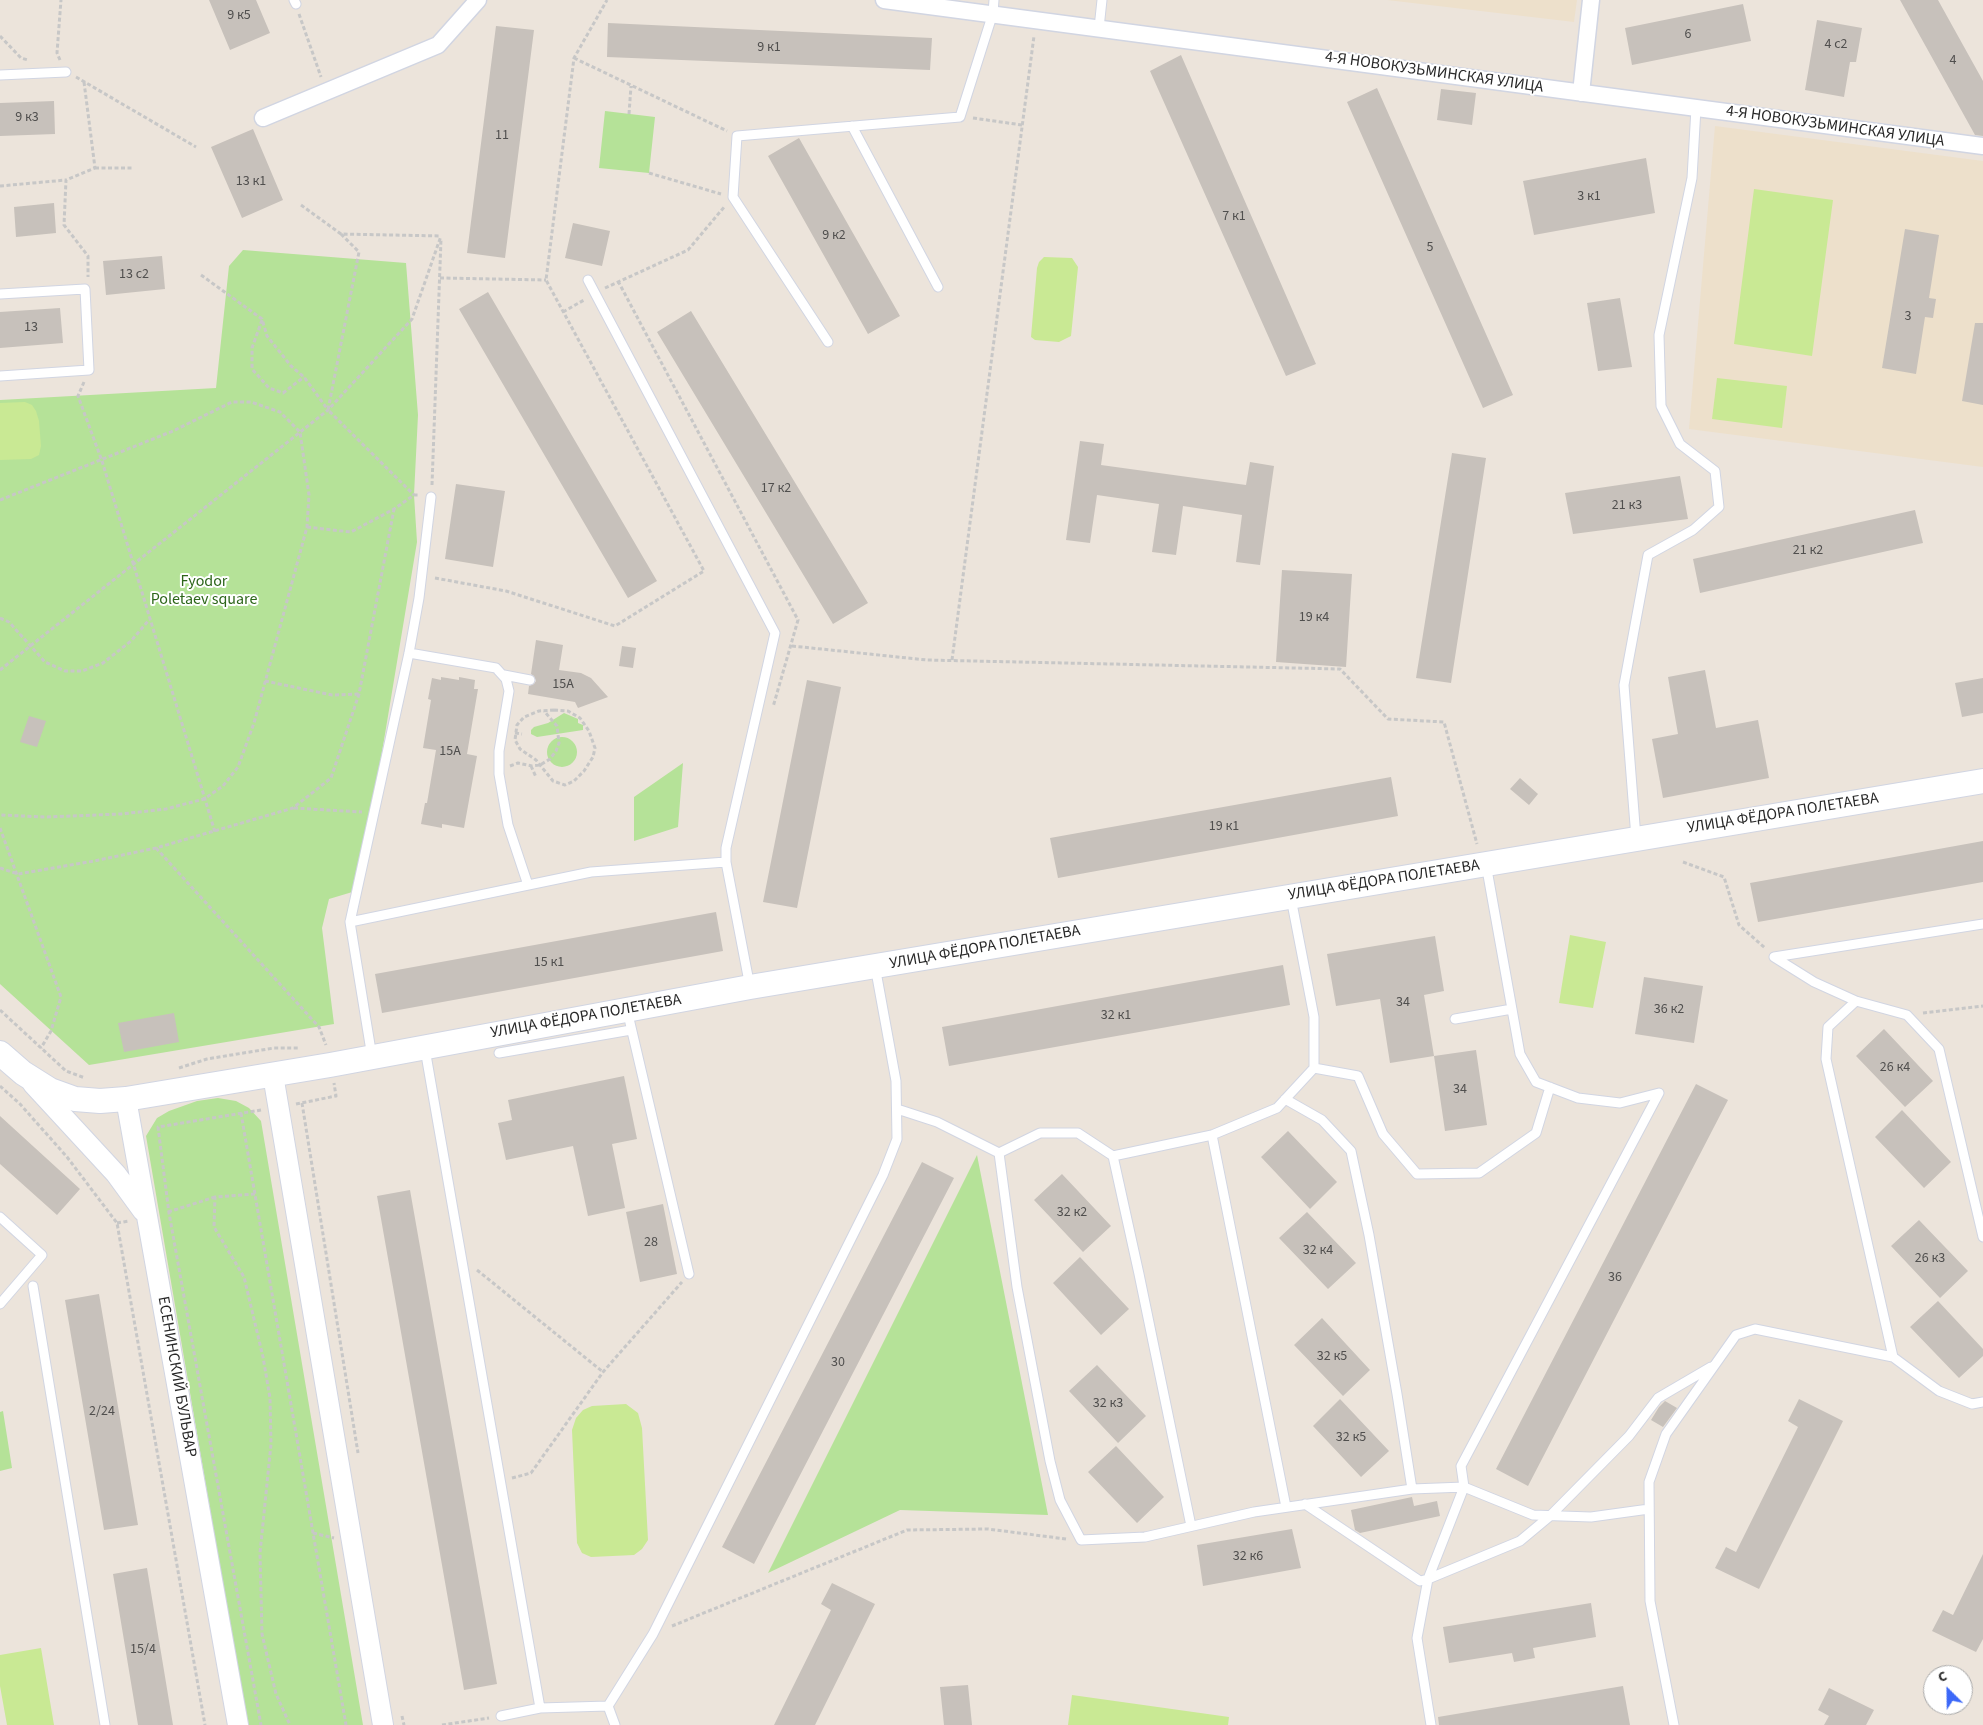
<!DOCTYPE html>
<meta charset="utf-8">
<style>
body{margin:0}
#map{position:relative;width:1983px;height:1725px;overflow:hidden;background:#ece4db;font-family:"Source Sans 3",sans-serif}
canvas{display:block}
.north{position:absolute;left:1923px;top:1665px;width:50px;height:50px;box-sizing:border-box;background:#fff;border:1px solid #a9a9a9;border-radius:50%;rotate:337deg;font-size:14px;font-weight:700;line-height:20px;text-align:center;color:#292929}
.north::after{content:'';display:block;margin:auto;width:18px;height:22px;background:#3c68f8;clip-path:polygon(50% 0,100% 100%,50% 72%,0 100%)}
</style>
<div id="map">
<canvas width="1983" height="1725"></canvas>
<div class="north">С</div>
</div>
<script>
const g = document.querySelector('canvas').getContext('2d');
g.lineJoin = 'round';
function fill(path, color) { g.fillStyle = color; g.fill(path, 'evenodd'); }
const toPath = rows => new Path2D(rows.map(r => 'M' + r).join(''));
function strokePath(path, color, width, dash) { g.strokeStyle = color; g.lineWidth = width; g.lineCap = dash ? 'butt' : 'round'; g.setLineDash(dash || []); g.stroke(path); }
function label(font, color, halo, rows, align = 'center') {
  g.font = font + ' "Source Sans 3",sans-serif'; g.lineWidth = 4; g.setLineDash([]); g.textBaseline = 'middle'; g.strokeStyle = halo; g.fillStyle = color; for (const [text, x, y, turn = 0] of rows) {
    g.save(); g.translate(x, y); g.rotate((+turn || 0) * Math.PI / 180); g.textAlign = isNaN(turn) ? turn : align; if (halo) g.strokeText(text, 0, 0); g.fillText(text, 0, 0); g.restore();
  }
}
fill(toPath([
 [1387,0,1577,0,1574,22],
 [1715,126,1983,161,1983,467,1689,429]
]), '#ede0cb');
fill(toPath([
 [605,111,655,117,649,173,599,168],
 [243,250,406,263,418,415,414,495,417,542,359,890,329,899,322,928,334,1024,89,1065,0,984,0,400,216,388,229,266],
 [564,713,578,719,578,723,583,725,583,730,537,737,531,734,531,730,534,727,548,723],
 '547 752a15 15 0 1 1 30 0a15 15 0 1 1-30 0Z',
 [683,763,678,827,634,841,634,797],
 [218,1098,236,1101,249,1108,261,1121,363,1725,247,1725,146,1136,157,1118,169,1111,197,1101],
 [977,1155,1048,1515,900,1510,768,1573],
 [3,1411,12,1468,0,1471,0,1412]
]), '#b5e298');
fill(toPath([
 [1754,189,1833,200,1812,356,1734,344],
 [1044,257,1072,258,1078,267,1071,336,1059,342,1035,340,1031,337,1037,268,1039,262],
 [1717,378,1787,386,1782,428,1712,419],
 [25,402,32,405,36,411,39,421,41,446,39,455,31,459,0,460,0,403],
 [1570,935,1606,942,1593,1008,1559,1003],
 [626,1404,638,1413,642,1428,648,1540,642,1549,634,1555,591,1557,582,1553,577,1543,572,1430,576,1418,583,1410,592,1406],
 [41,1648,54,1725,7,1725,0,1686,0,1655],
 [1072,1695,1229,1717,1228,1725,1068,1725]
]), '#c9e994');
fill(toPath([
 [209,0,256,0,270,33,230,50],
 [1900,0,1938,0,1983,81,1983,136,1975,135],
 [1743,4,1751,41,1632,65,1625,28],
 [1817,20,1862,28,1856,62,1850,62,1844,97,1805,90],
 [608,23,932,38,930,70,607,57],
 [496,26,534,30,505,258,467,253],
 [1181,55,1316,364,1286,376,1150,71],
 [1377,88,1513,395,1483,408,1347,102],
 [1441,89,1476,93,1472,125,1437,120],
 [54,101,55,134,0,136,0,103],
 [253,129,283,200,242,218,211,147],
 [799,138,900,316,868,334,768,156],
 [1646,158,1655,213,1534,235,1523,181],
 [54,203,56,233,16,237,14,207],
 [573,223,610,231,602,266,565,258],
 [1905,229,1939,235,1929,298,1936,299,1933,318,1925,317,1916,374,1882,368],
 [162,256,165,289,106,295,103,261],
 [488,292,657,581,628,598,459,309],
 [1620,298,1632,367,1598,371,1587,303],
 [60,308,63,343,0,348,0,312],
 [691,311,868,603,833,624,657,332],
 [1975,323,1983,323,1983,405,1962,401],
 [1080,441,1104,444,1101,465,1246,485,1250,462,1274,466,1260,565,1236,562,1242,515,1183,506,1176,555,1152,552,1159,504,1097,495,1090,543,1066,540],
 [1452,453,1486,458,1451,683,1416,678],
 [1680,476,1688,519,1573,534,1565,493],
 [456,484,505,491,493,567,445,559],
 [1915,510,1923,543,1700,593,1693,559],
 [1282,570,1352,574,1346,667,1276,662],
 [536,640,563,645,559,670,581,673,591,678,608,697,578,708,575,702,528,694,529,686,534,684,536,681,534,676,531,674],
 [622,646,636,648,633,668,619,666],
 [1705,670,1716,728,1758,720,1769,778,1663,798,1652,739,1678,734,1668,677],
 [441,677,459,680,459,677,475,680,474,689,478,689,467,754,477,756,464,828,442,824,442,828,421,824,425,803,427,803,436,750,423,748,431,700,428,699,432,678,441,680],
 [1983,678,1983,713,1962,717,1955,683],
 [807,680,841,687,797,908,763,902],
 [29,716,46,721,37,747,20,742],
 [1391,777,1398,816,1058,878,1050,838],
 [1520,778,1538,794,1529,805,1510,789],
 [1983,841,1983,882,1758,922,1750,883],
 [716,912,723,951,382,1013,375,974],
 [1435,936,1444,991,1424,995,1434,1056,1390,1063,1380,999,1336,1006,1327,954],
 [1283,965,1290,1005,949,1066,942,1027],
 [1644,977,1703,986,1694,1043,1635,1034],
 [174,1013,179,1042,124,1052,118,1023],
 [1884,1029,1933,1081,1905,1107,1856,1056],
 [1476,1050,1487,1125,1445,1131,1434,1056],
 [624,1076,637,1139,612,1144,625,1208,588,1216,573,1146,506,1160,498,1123,512,1120,508,1100],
 [1696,1084,1728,1100,1528,1486,1496,1469],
 [1902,1110,1951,1162,1924,1188,1875,1137],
 [0,1116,80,1189,57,1215,0,1164],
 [1288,1131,1337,1182,1310,1209,1261,1157],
 [922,1162,954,1178,754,1564,722,1547],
 [1062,1174,1111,1226,1083,1252,1034,1200],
 [410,1190,497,1684,464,1690,377,1196],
 [663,1204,677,1274,640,1282,626,1212],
 [1307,1212,1356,1263,1328,1289,1279,1238],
 [1919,1220,1968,1271,1940,1298,1891,1246],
 [1080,1257,1129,1309,1101,1335,1053,1283],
 [99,1294,138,1525,104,1530,65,1300],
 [1938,1301,1983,1349,1983,1356,1959,1378,1910,1327],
 [1322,1318,1370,1370,1343,1396,1294,1345],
 [1097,1365,1146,1416,1118,1443,1069,1391],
 [1340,1399,1389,1451,1361,1477,1313,1426],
 [1799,1399,1843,1421,1759,1589,1715,1568,1726,1547,1736,1552,1798,1427,1788,1421],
 [1665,1401,1677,1408,1663,1427,1651,1420,1659,1407],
 [1116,1446,1164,1497,1137,1523,1088,1472],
 [1412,1497,1414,1506,1437,1501,1440,1516,1360,1533,1355,1530,1351,1510],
 [1292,1529,1301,1568,1203,1586,1197,1545],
 [1983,1554,1983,1639,1976,1652,1932,1631,1943,1610,1953,1615],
 [147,1568,173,1725,138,1725,113,1574],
 [832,1583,875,1604,815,1725,774,1725,831,1610,821,1604],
 [1591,1603,1596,1637,1533,1648,1535,1658,1514,1662,1512,1653,1449,1663,1443,1627],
 [968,1685,972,1725,944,1725,940,1687],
 [1623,1686,1630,1725,1439,1725,1438,1717],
 [1829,1688,1874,1710,1866,1725,1824,1725,1829,1716,1818,1710]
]), '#c7c1bb');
const service = toPath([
 [294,0,296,4],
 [1099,28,1102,0],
 [0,75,66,72],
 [852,126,938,287],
 [588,280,775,633,726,848,726,862],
 [0,294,85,289,89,370,0,376],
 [828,342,733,197,737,136,960,117,993,13,994,0],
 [409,653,496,668,506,679,509,691,499,751,499,774,508,825,528,885],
 [504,675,530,680],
 [1636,838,1624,685,1648,555,1693,530,1719,507,1715,471,1680,444,1661,406,1659,335,1692,178,1696,108],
 [350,922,409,653,419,598,431,497],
 [1856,1001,1814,982,1774,957,1983,924],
 [627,1010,689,1274],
 [1455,1019,1512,1009],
 [425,1049,540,1708],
 [499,1053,631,1030],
 [372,1057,350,922,591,872,726,862,750,987],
 [1314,1068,1358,1076,1383,1134,1417,1174,1479,1173,1536,1133,1550,1087],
 [1285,1099,1322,1120,1351,1151,1369,1235,1397,1394,1412,1489],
 [897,1109,937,1122,999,1153,1040,1133,1078,1133,1113,1156,1212,1135,1277,1108,1314,1068,1314,1017,1291,898],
 [1212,1135,1286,1507],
 [999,1153,1017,1287,1050,1461,1060,1500,1081,1540,1145,1537,1254,1512,1412,1489,1464,1487,1533,1515,1591,1517,1649,1509],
 [1113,1156,1139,1274,1191,1526],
 [0,1217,42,1255,0,1304],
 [33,1286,105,1725],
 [1893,1357,1826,1059,1828,1027,1856,1001,1907,1015,1939,1049,1983,1237],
 [1305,1504,1420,1581,1428,1579,1520,1541,1550,1516,1629,1436,1658,1398,1711,1367],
 [608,1706,615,1725],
 [501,1716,540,1708,608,1706,653,1634,883,1175,897,1139,896,1081,875,966],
 [1431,1725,1417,1638,1428,1579,1464,1487,1461,1466,1659,1093,1620,1103,1578,1098,1536,1082,1520,1054,1486,864],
 [1674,1725,1650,1601,1649,1482,1666,1434,1736,1335,1755,1329,1893,1357,1939,1391,1972,1404,1983,1402]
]);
const minor = toPath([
 [884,0,1983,146],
 [1581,93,1591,0],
 [263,118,438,45,478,0]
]);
const tertiary = toPath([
 [273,1075,383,1725],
 [33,1084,116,1174,143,1211],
 [126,1099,238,1725]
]);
const secondary = toPath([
 [0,1053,23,1073,50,1090,75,1099,100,1101,126,1099,330,1065,750,987,1983,781]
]);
strokePath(service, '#d1d5e2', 11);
strokePath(minor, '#d1d5e2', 19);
strokePath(tertiary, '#d1d5e2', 22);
strokePath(secondary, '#d1d5e2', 26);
strokePath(toPath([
 [299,14,321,77],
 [0,36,21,58,28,60],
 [574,58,727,131],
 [60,60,57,53,61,0],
 [76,77,196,147],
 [84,82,95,168,66,180,64,225,88,256,88,277],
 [629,114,631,86],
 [973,118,1022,125],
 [95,168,134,168],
 [649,173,721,194],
 [0,186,66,180],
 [301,205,341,234,441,236],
 [341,234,359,252,328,410,414,495],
 [201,275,262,319,267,336,291,366,304,377,328,410],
 [440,278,546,280],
 [618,281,798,620,773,707],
 [605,288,688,250,725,206],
 [563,312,584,300],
 [262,320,252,348,252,369,269,388,283,393,304,377],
 [84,382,78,396,102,461,215,832],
 [432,485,441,239],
 [0,500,173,431,232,402,251,402,280,412,300,432,309,495,307,527,254,723,238,767,223,786,204,799,166,809,121,814,45,817,0,815],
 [307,527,351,532,394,509,414,495,419,495],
 [435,578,506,591,615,626,704,571,546,280,574,58,607,0],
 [0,618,9,622,45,662,65,671,82,671,103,663,131,641,149,620],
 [792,646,927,660,1340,669,1388,719,1444,722,1477,844],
 [952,660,1034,36],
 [0,670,328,410,412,319,441,236],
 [265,681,332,695,359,694],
 [554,710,568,711,580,718,589,731,595,748,593,757,584,771,574,781,565,785,553,781,536,760,520,749,515,740,517,725,524,717,539,711,554,710],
 [515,733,522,734],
 [510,766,518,763,532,766,540,765,550,759,556,751,559,743,557,726,544,711],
 [531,766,536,777],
 [294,808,362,812],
 [0,828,61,997,51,1031,41,1048],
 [156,848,319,1027,326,1045],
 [1683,862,1724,877,1739,925,1765,948],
 [0,868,18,874,94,861,156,848,293,808,331,778,359,694,394,509],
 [0,1010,66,1071,85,1078],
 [1923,1013,1983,1006],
 [179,1068,207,1059,274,1048,298,1048],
 [0,1086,20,1104,67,1157,117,1223,205,1725],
 [302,1103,358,1453],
 [296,1104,336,1096,334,1083],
 [261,1110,158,1127,169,1213,261,1725],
 [241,1113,346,1725],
 [255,1194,215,1197,214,1227,244,1277,263,1357,270,1398,271,1444,260,1553,262,1634,276,1694,290,1725],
 [168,1212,215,1197],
 [117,1223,129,1221],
 [477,1270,603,1372],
 [512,1478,531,1473,603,1372,682,1282],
 [313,1533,334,1538],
 [672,1626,907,1530,988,1529,1066,1539],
 [402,1716,404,1725],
 [442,1725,489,1718]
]), '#c7c7c7', 3, [4, 2.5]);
strokePath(service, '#fff', 9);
strokePath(minor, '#fff', 16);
strokePath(tertiary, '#fff', 20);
strokePath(secondary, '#fff', 24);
label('14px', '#504f4e', null, [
 ["9 к5",239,16],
 ["6",1688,35],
 ["4 с2",1836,45],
 ["9 к1",769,48],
 ["4",1953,61],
 ["9 к3",27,118],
 ["11",502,136],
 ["13 к1",251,182],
 ["3 к1",1589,197],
 ["7 к1",1234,217],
 ["9 к2",834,236],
 ["5",1430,248],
 ["13 с2",134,275],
 ["3",1908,317],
 ["13",31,328],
 ["17 к2",776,489],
 ["21 к3",1627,506],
 ["21 к2",1808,551],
 ["19 к4",1314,618],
 ["15А",563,685],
 ["15А",450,752],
 ["19 к1",1224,827],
 ["15 к1",549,963],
 ["34",1403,1003],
 ["36 к2",1669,1010],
 ["32 к1",1116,1016],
 ["26 к4",1895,1068],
 ["34",1460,1090],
 ["32 к2",1072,1213],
 ["28",651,1243],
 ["32 к4",1318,1251],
 ["26 к3",1930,1259],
 ["36",1615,1278],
 ["32 к5",1332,1357],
 ["30",838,1363],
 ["32 к3",1108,1404],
 ["2/24",102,1412],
 ["32 к5",1351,1438],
 ["32 к6",1248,1557],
 ["15/4",143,1650]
]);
label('16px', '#292929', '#fff', [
 ["4-Я НОВОКУЗЬМИНСКАЯ УЛИЦА",1434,73,8],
 ["4-Я НОВОКУЗЬМИНСКАЯ УЛИЦА",1835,127,8],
 ["УЛИЦА ФЁДОРА ПОЛЕТАЕВА",1783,814,-9],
 ["УЛИЦА ФЁДОРА ПОЛЕТАЕВА",1384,881,-9],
 ["УЛИЦА ФЁДОРА ПОЛЕТАЕВА",985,948,-10],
 ["УЛИЦА ФЁДОРА ПОЛЕТАЕВА",586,1017,-10],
 ["ЕСЕНИНСКИЙ БУЛЬВАР",176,1377,80]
]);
label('16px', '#2d661a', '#fff', [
 ["Fyodor",204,582],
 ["Poletaev square",204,600]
]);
</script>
